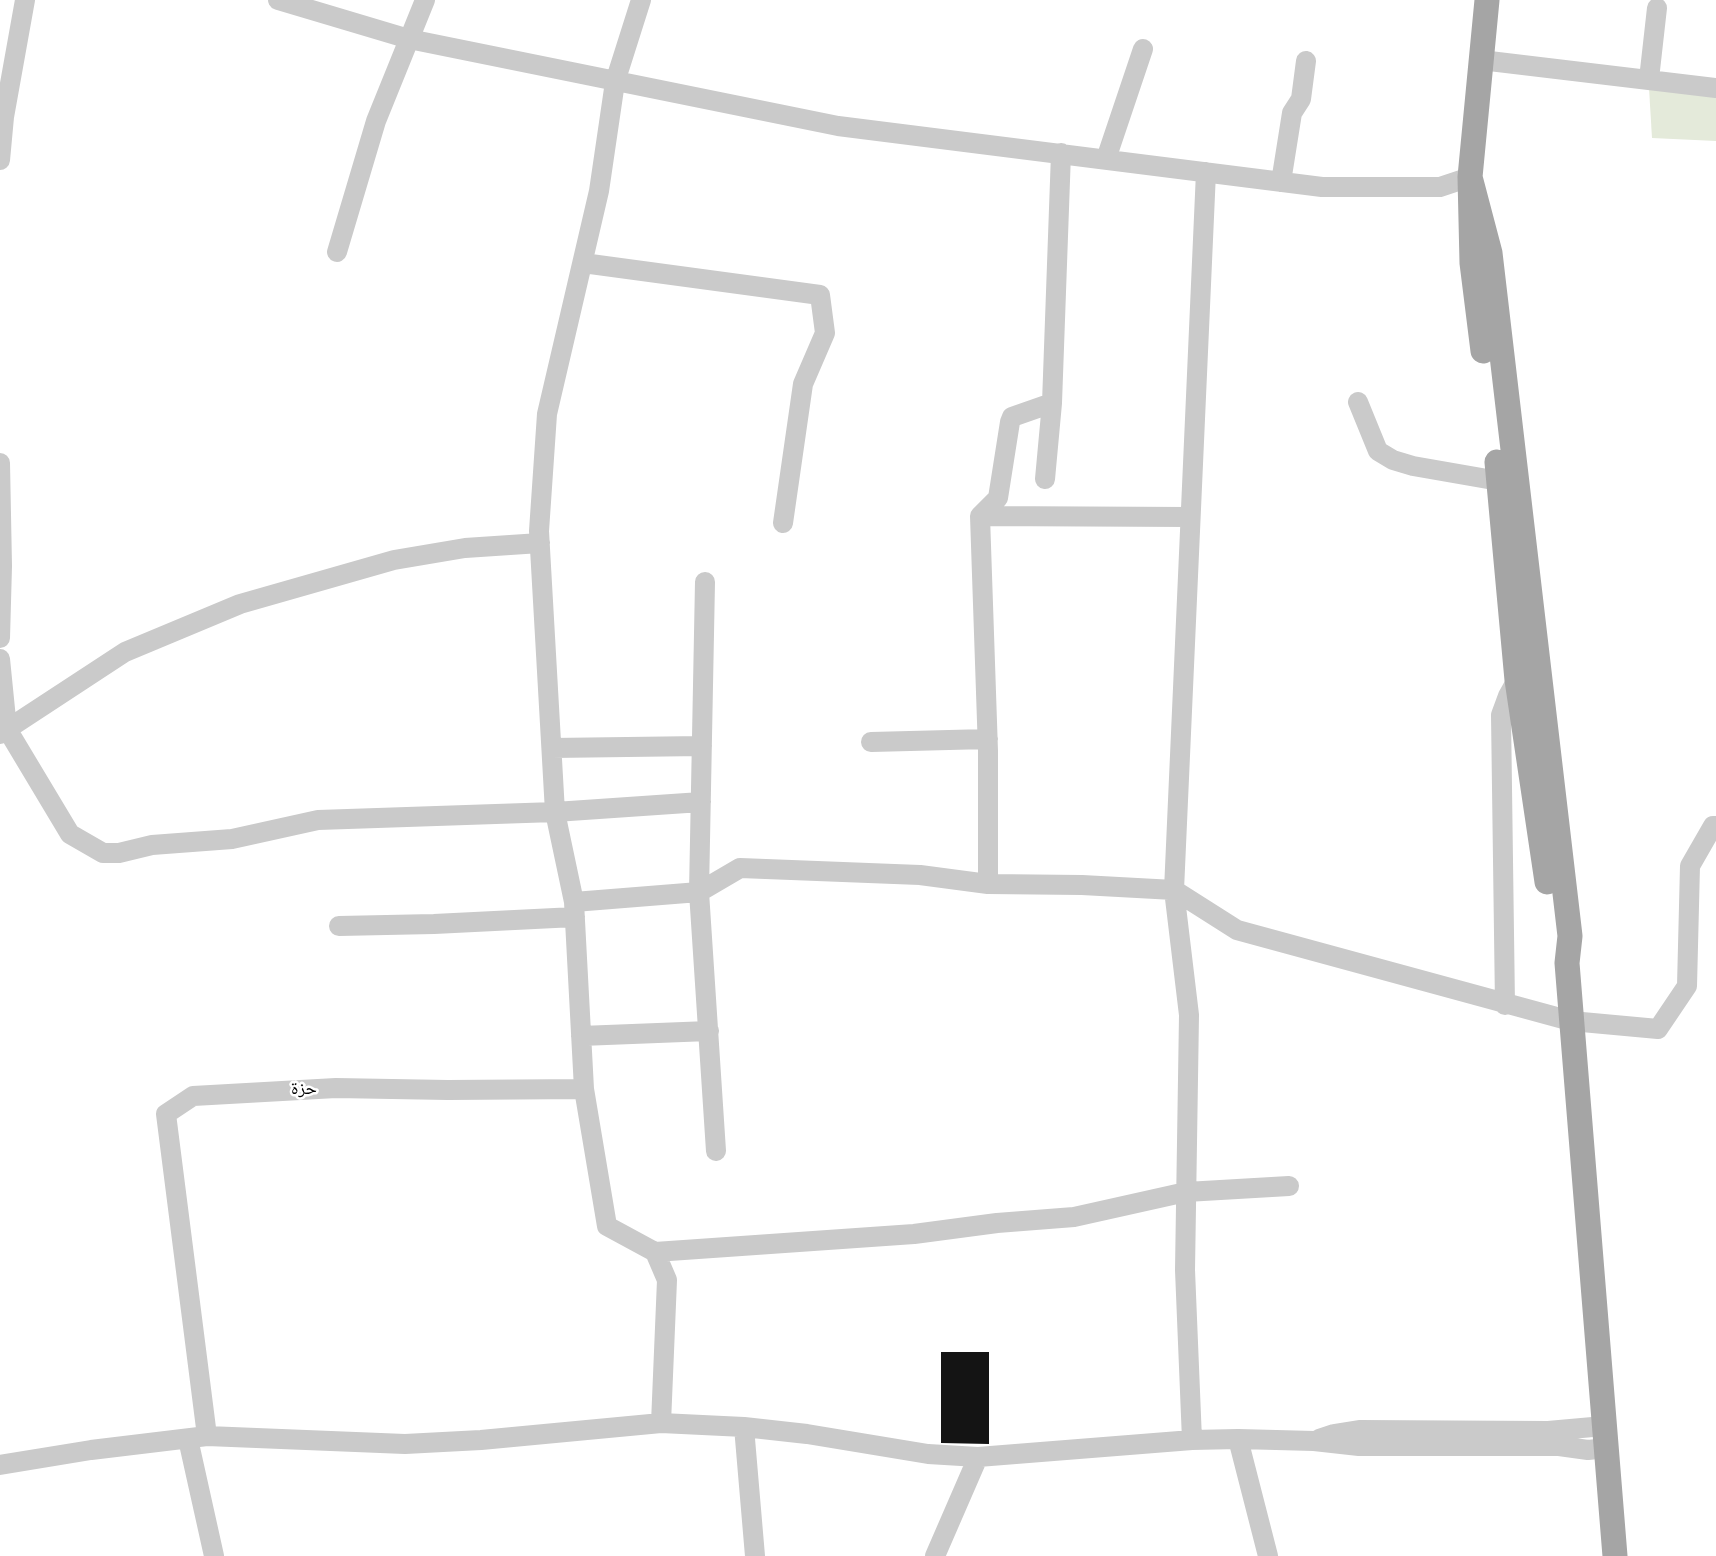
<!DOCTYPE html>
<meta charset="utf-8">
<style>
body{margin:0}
canvas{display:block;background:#fff}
</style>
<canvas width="1716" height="1556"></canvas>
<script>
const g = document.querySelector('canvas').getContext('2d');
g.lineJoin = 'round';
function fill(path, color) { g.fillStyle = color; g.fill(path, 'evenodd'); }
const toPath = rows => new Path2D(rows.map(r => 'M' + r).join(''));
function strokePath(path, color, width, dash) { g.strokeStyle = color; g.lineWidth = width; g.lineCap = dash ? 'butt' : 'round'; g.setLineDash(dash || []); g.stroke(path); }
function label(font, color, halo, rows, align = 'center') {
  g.font = font + ' "PT Sans","Noto Naskh Arabic",sans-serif'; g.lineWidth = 5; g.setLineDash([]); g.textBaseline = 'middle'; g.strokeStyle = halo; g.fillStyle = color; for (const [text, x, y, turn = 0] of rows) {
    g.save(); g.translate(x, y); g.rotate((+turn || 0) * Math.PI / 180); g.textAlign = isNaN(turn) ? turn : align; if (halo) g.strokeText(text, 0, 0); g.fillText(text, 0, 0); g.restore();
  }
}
fill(toPath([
 [1649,88,1716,95,1716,141,1652,138]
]), '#e4eada');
fill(toPath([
 [941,1352,989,1352,989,1444,941,1443]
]), '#141414');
strokePath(toPath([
 [278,0,409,39,838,126,1322,187,1440,187,1470,177],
 [641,0,615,82,599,191,547,414,539,531,555,812,574,902,584,1089,607,1226,655,1252,667,1280,661,1423],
 [1481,60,1716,88],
 [1649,79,1657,8],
 [1106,159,1143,49],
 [0,160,4,117,25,0],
 [1281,182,1292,113,1301,99,1306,61],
 [337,252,376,121,425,0],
 [583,263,820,295,825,333,803,384,783,523],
 [1358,402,1378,451,1393,460,1413,466,1499,481],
 [0,463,2,566,0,638],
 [1045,479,1052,403,1061,153],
 [980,516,1189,517],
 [705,582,699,892,716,1151],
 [0,659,7,729,70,834,103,853,119,853,152,845,232,839,318,820,555,812,701,802],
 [0,734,125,652,240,604,394,560,465,548,540,543],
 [871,742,988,739],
 [552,748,702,746],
 [988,884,988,751,980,516,998,498,1010,422,1012,417,1052,403],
 [574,902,699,892,740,868,920,875,988,884,1082,885,1174,890,1237,930,1571,1021,1658,1029,1687,986,1690,866,1713,826,1716,826],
 [339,926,434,924,575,917],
 [1505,1005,1501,715,1508,696,1517,680,1522,679],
 [581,1036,709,1031],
 [655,1252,914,1234,997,1223,1074,1217,1186,1192,1289,1186],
 [744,1427,755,1556],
 [207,1436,166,1114,193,1096,336,1088,448,1090,584,1089],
 [188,1439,214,1556],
 [1238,1439,1268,1556],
 [1319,1439,1334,1434,1359,1430,1548,1431,1604,1426],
 [1192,1440,1185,1270,1189,1015,1174,890,1206,172],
 [0,1465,91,1450,207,1436,405,1444,481,1440,661,1423,744,1427,807,1434,928,1454,978,1457,1192,1440,1238,1439,1314,1441,1359,1446,1559,1446,1588,1450,1606,1448],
 [935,1556,978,1457]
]), '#cacaca', 20);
strokePath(toPath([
 [1470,177,1490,253,1570,936,1567,963,1615,1556],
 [1483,351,1472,263,1470,177,1487,0],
 [1497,462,1517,680,1547,882]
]), '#a5a5a5', 25);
label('18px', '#000', '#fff', [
 ["حزة",304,1089]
]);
</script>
